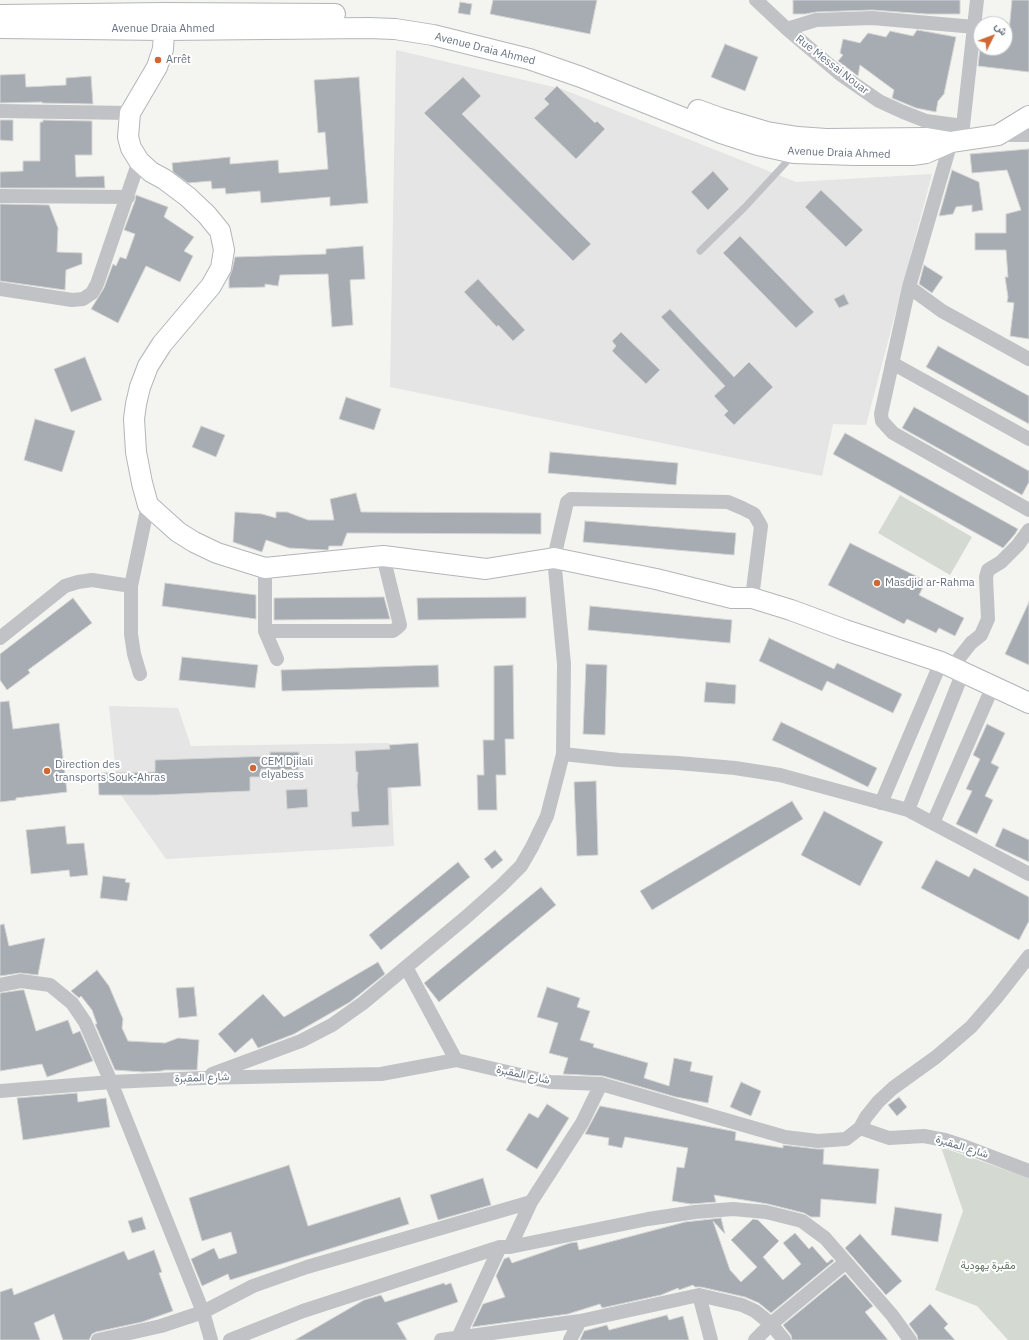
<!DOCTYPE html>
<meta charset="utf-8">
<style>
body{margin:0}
#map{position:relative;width:1029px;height:1340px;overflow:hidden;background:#f4f4f0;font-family:"IBM Plex Sans",Vazirmatn,sans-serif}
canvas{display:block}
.north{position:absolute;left:973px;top:16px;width:40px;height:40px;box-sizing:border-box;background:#fff;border:1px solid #c2c6cc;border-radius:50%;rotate:48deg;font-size:11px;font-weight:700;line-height:16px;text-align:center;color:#66717f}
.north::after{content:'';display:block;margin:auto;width:14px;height:18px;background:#d16733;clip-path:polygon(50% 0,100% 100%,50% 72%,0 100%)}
</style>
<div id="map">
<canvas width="1029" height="1340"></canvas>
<div class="north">ش</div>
</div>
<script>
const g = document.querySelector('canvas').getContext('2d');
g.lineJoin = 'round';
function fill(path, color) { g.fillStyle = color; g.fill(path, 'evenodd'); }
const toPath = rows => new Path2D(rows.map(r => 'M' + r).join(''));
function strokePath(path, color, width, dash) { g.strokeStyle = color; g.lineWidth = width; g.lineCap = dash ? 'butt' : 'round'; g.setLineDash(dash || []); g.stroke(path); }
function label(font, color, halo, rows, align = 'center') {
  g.font = font + ' "IBM Plex Sans",Vazirmatn,sans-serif'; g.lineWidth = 4; g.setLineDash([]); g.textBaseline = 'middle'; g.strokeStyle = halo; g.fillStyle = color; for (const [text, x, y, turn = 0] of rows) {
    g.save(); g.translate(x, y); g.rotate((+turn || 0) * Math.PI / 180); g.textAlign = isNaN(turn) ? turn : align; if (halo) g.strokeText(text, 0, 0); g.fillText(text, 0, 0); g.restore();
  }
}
fill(toPath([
 [396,50,562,89,796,182,932,174,866,425,833,424,822,476,390,387],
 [109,706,178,708,191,746,389,743,394,846,166,859,118,791]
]), '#e4e5e4');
fill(toPath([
 [900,495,972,537,950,575,878,533],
 [941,1147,1029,1178,1029,1340,1008,1340,977,1306,935,1290,963,1211]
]), '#d4dad2');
const building = toPath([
 [493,0,597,0,590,34,490,14,493,0],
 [793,0,960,0,960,14,927,14,872,10,816,12,805,14,793,14,793,0],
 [1012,0,1029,0,1029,72,978,66,980,48,1005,48,1005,31,1009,31,1012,0],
 [460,2,472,4,470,15,458,13,460,2],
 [917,30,929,32,956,37,944,94,938,101,936,112,916,108,892,98,894,90,860,65,858,76,838,61,843,55,840,53,843,39,860,43,868,33,886,37,890,31,913,36,917,30],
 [725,44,758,57,745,91,711,77,725,44],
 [25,74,26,87,66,85,66,78,91,76,93,104,42,103,42,102,0,103,0,75,25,74],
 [359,77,368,203,330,206,330,197,261,203,260,191,226,194,225,188,212,189,211,181,188,183,173,172,172,163,230,157,230,164,278,160,279,173,328,169,325,132,318,133,314,80,359,77],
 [463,77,481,96,462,114,591,244,573,261,424,113,463,77],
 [557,86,595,123,597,121,605,129,576,159,534,118,549,104,544,99,557,86],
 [0,120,13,120,13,141,0,140,0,120],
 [43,120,92,121,92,155,75,155,76,177,104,176,105,188,0,188,0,172,23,171,23,161,40,161,40,122,43,122,43,120],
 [1029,149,1029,339,1010,336,1014,303,1007,302,1008,297,1005,277,1008,277,1006,250,975,250,975,233,1006,233,1006,214,1021,210,1007,170,972,173,970,154,1029,149],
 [952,170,979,182,983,210,972,212,972,205,956,207,953,214,939,216,952,170],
 [713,171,729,189,708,210,691,192,713,171],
 [821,190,863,230,846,247,805,207,821,190],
 [136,195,168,207,164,217,194,237,184,251,193,256,180,282,146,266,118,323,91,309,104,288,113,264,116,266,120,257,126,259,135,234,124,230,135,201,136,195],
 [0,204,49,205,58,228,57,252,82,253,82,264,66,270,65,290,0,281,0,204],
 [740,236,814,312,796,328,723,253,740,236],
 [363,246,365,279,350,280,353,325,332,327,328,274,280,275,278,286,265,284,265,287,229,288,229,278,232,270,235,257,326,254,326,249,363,246],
 [924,265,943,277,932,293,919,284,924,265],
 [478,279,525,330,513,341,498,325,497,327,464,292,478,279],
 [844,294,849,304,839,308,834,299,844,294],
 [670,309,734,377,749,362,773,387,734,425,724,415,728,411,714,396,725,386,661,317,670,309],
 [621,332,660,370,646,384,612,351,616,346,612,341,621,332],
 [938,346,1029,396,1029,424,926,367,938,346],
 [85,357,102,400,71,412,54,369,85,357],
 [346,397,381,409,374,430,339,419,346,397],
 [914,407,1029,471,1029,482,1022,495,902,428,914,407],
 [35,419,75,431,62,472,24,460,35,419],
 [201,426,225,435,216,457,192,447,201,426],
 [845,433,1018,529,1015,534,1003,548,833,454,845,433],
 [550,452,678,463,676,485,548,473,550,452],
 [356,493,361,512,541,513,541,534,347,533,342,546,329,546,328,550,326,550,289,548,266,540,262,552,233,542,235,512,262,514,276,518,276,512,287,512,308,520,334,520,330,499,356,493],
 [585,521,736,533,734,555,583,542,585,521],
 [850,543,926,581,919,595,964,618,955,636,939,628,936,633,907,619,904,624,828,585,850,543],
 [165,583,256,595,256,619,162,606,165,583],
 [384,597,390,619,274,620,274,598,384,597],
 [526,597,526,618,418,620,417,598,526,597],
 [73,598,92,623,28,670,30,673,7,690,0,680,0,654,73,598],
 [1029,602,1029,665,1005,654,1029,602],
 [590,606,732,620,730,643,588,630,590,606],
 [769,638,834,669,837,663,902,694,893,713,827,681,822,691,759,661,769,638],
 [182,657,258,665,255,688,179,680,182,657],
 [586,664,607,665,605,735,583,734,586,664],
 [438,665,439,687,282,691,281,670,438,665],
 [513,665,514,739,505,739,506,775,496,775,497,810,478,810,477,775,484,775,483,740,494,740,494,666,513,665],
 [706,682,736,685,735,704,704,702,706,682],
 [9,701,13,729,59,723,67,792,16,798,16,800,0,802,0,702,9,701],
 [781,722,877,768,868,787,772,740,781,722],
 [987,724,1005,733,991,763,999,767,985,796,993,800,977,834,956,824,972,791,966,789,980,759,973,755,987,724],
 [418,743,421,786,388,788,389,825,352,827,351,812,359,811,357,786,358,772,356,772,355,751,390,749,389,745,418,743],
 [270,752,299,752,298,770,261,769,261,777,250,777,250,791,156,795,99,795,98,773,155,772,155,760,270,756,270,752],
 [596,781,598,855,577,856,574,782,596,781],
 [307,789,308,807,287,809,286,790,307,789],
 [792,801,803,819,652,910,640,891,792,801],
 [824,811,883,842,860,886,801,855,824,811],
 [65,826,67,844,84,843,88,875,70,877,69,870,31,874,26,830,65,826],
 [1003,828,1029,840,1029,862,995,846,1003,828],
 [495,850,503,860,492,869,484,859,495,850],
 [936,860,969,877,974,868,1029,897,1029,921,1019,940,921,888,936,860],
 [458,862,470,877,381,950,369,935,458,862],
 [103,876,126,879,125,882,130,883,127,901,100,898,103,876],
 [541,887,556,905,439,1002,424,983,541,887],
 [4,924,9,946,45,938,38,975,20,973,0,976,0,925,4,924],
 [378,962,385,974,350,1002,294,1034,258,1048,252,1038,235,1053,218,1034,263,994,284,1017,378,962],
 [97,970,109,986,123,1019,122,1028,128,1041,165,1043,178,1038,199,1040,197,1070,165,1070,161,1071,143,1072,115,1070,95,1024,97,1024,92,1010,81,996,79,998,71,991,97,970],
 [194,987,197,1016,179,1018,176,988,194,987],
 [547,987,580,998,577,1007,590,1011,580,1040,594,1044,593,1047,648,1063,644,1078,669,1086,674,1058,692,1062,690,1071,713,1076,708,1103,676,1097,603,1076,563,1074,568,1058,549,1053,558,1023,537,1017,547,987],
 [21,990,24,990,36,1031,68,1020,73,1034,80,1031,93,1061,47,1077,42,1064,0,1071,0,993,21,990],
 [741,1082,761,1091,751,1116,730,1107,741,1082],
 [77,1093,78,1102,106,1098,110,1127,23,1140,17,1098,77,1093],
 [899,1097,907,1107,897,1116,888,1105,899,1097],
 [547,1104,569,1118,537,1169,506,1150,529,1113,538,1118,547,1104],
 [600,1106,732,1131,736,1132,735,1140,783,1148,783,1145,817,1149,824,1149,823,1164,879,1169,876,1204,821,1199,820,1217,811,1217,804,1213,768,1204,714,1195,716,1202,691,1204,672,1201,677,1167,684,1168,688,1148,625,1137,622,1148,608,1145,609,1138,585,1134,600,1106],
 [289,1165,308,1226,400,1197,409,1224,230,1280,228,1274,202,1286,191,1259,214,1248,219,1259,237,1253,231,1232,202,1241,189,1198,289,1165],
 [483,1178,491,1205,438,1220,430,1195,483,1178],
 [895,1207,942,1214,938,1242,891,1235,895,1207],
 [142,1217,146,1229,132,1233,128,1221,142,1217],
 [721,1218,725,1234,713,1221,730,1270,741,1282,757,1267,731,1240,753,1219,758,1220,779,1241,763,1257,783,1280,801,1264,783,1243,795,1233,809,1249,812,1246,827,1263,832,1259,834,1261,771,1313,759,1303,745,1297,701,1287,695,1287,693,1285,679,1290,678,1288,661,1295,602,1308,600,1304,568,1314,472,1327,483,1304,505,1297,496,1276,504,1259,509,1257,512,1263,570,1243,577,1242,579,1250,685,1222,721,1218],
 [860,1234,902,1281,886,1295,845,1248,860,1234],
 [154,1250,162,1272,159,1273,173,1311,142,1322,96,1332,92,1334,89,1340,63,1340,54,1314,34,1323,40,1340,0,1340,0,1292,12,1288,14,1295,124,1251,128,1260,154,1250],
 [845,1274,873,1306,865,1312,888,1340,792,1340,791,1335,783,1325,845,1274],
 [444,1283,445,1285,451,1283,458,1302,397,1323,407,1340,295,1340,364,1300,381,1295,385,1302,444,1283],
 [930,1304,948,1324,944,1328,955,1340,918,1340,917,1335,909,1324,930,1304],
 [667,1315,669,1320,683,1316,689,1340,580,1340,584,1331,607,1325,609,1330,667,1315]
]);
fill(building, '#a6acb2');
strokePath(building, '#d5d5d3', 1);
const secondary = toPath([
 [1,15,164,13,335,14],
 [0,28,164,30,369,28,395,29,433,35,529,59,581,77,721,133,758,145,794,153,855,155,912,155,926,153,951,142,998,135,1029,116],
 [164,30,163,49,157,67,130,113,128,137,131,148,139,161,151,172,164,179,188,197,207,215,220,231,224,250,221,268,211,286,162,344,148,366,140,387,136,404,134,419,136,452,142,483,148,505,178,532,194,542,217,553,265,568,383,556,486,569,554,558,656,579,732,598,752,598,791,610,845,630,941,662,1029,703],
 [698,110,720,118,767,132,798,137,826,139,927,138,951,142]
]);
strokePath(secondary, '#b2b6ba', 22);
strokePath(toPath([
 [700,251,745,207,793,155]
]), '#c0c2c6', 7);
strokePath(toPath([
 [756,0,787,29,840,74,879,101,903,112,926,121,963,126],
 [787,29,816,20,872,18,975,27],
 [0,111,130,113],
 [999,135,1029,135],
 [963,136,963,126,977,0],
 [951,142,909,287,881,414,882,421,893,433,1029,510],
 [0,196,128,197],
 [909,287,942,311,1029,359],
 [0,289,72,300,83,299,92,293,97,284,139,161],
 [892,363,1029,439],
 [265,568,265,631,277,659],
 [265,631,393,631,397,628,400,625,383,556],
 [0,638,65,586,78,582,92,580,131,586],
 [952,667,971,643,981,635,988,619,986,577,988,570,1001,562,1018,545,1029,530],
 [140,674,134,654,131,634,131,586,148,505],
 [563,754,619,760,678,763,735,768,780,775,908,810,963,672],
 [881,803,941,662],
 [908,810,1029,874],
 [933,823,993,686],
 [406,967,456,1060],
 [0,985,21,981,50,985,72,1003,85,1022,111,1082,203,1312,211,1340],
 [212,1074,301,1041,332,1025,363,1003,465,918,501,886,521,866,532,847,547,816,563,754,564,664,554,558,567,502,571,499,728,502,742,508,754,514,761,526,752,598],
 [0,1091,111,1082,202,1078,381,1074,456,1060,550,1082,601,1084,785,1137,818,1141,846,1139,860,1128,889,1138,924,1136,945,1140,966,1147,1029,1171],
 [860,1128,866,1117,878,1102,893,1088,936,1057,971,1027,997,997,1029,956],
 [510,1247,648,1219,695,1212,733,1209,766,1212,802,1221,825,1238,892,1315,910,1340],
 [699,1295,711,1340],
 [98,1340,161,1326,203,1312,253,1286,307,1267,531,1202],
 [230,1340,303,1311,500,1247],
 [441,1340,580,1321,699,1295,742,1305,755,1311,771,1324,784,1340],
 [457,1340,500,1247,510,1247,531,1202,582,1123,601,1084],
 [570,1340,580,1321],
 [755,1340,771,1324,846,1262]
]), '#c0c2c6', 14);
strokePath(secondary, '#fff', 20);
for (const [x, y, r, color] of [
 [158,60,4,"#d16733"],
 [877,583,4,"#d16733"],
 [253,768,4,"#d16733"],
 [47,771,4,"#d16733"]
]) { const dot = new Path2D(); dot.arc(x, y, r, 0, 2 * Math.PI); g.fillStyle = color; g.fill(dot); strokePath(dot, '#fff', 1.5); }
label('11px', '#66717f', '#fff', [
 ["Avenue Draia Ahmed",163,29],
 ["Avenue Draia Ahmed",485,49,14],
 ["Rue Messai Nouar",832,65,38],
 ["Avenue Draia Ahmed",839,153,2],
 ["شارع المقبرة",523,1075,12],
 ["شارع المقبرة",202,1078,-2],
 ["شارع المقبرة",962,1147,17]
]);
label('11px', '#66717f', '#fff', [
 ["Arrêt",166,60],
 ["Masdjid ar-Rahma",885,583],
 ["CEM Djilali",261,762],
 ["elyabess",261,775],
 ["Direction des",55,765],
 ["transports Souk-Ahras",55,778]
], 'left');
label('11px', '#667664', '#fff', [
 ["مقبرة يهودية",988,1266]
]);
</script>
